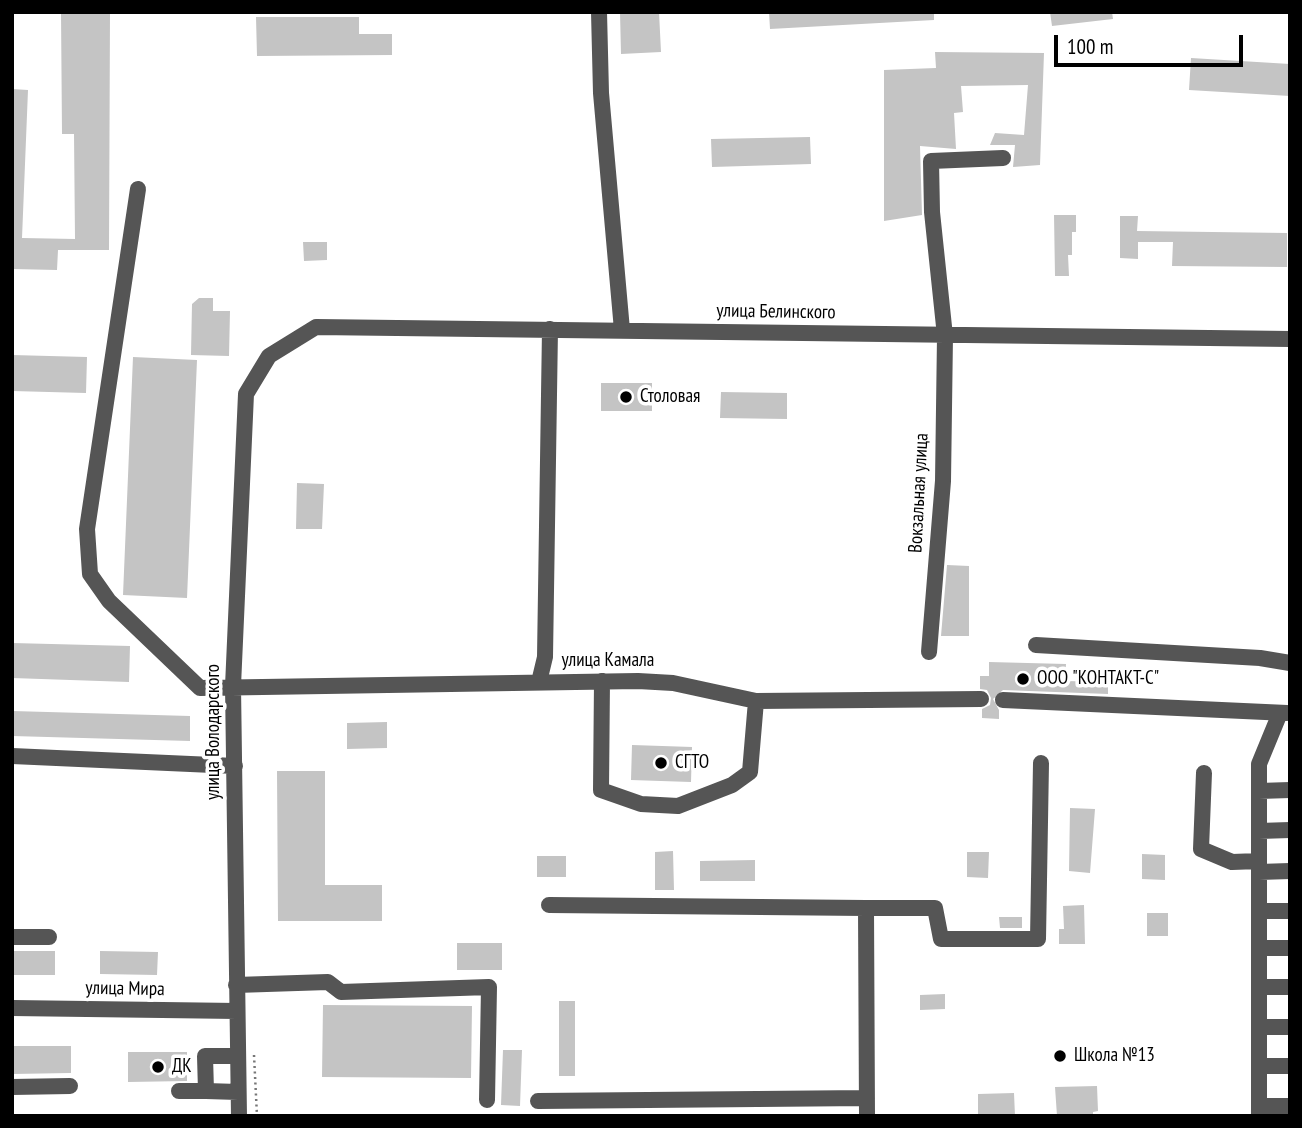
<!DOCTYPE html>
<meta charset="utf-8">
<style>
body{margin:0}
#map{position:relative;width:1302px;height:1128px;overflow:hidden;background:#fff;font-family:"PT Sans Narrow",sans-serif}
canvas{display:block}
.frame{position:absolute;inset:0;border:14px solid #000;pointer-events:none}
.scale{position:absolute;left:1054px;top:35px;width:189px;height:32px;box-sizing:border-box;border:4px solid #000;border-top:0;padding-left:9px;font-size:21px;line-height:24px;white-space:nowrap;color:#000;-webkit-text-stroke:5px #fff;paint-order:stroke}
</style>
<div id="map">
<canvas width="1302" height="1128"></canvas>
<div class="frame"></div>
<div class="scale">100 m</div>
</div>
<script>
const g = document.querySelector('canvas').getContext('2d');
g.lineJoin = 'round';
function fill(path, color) { g.fillStyle = color; g.fill(path, 'evenodd'); }
const toPath = rows => new Path2D(rows.map(r => 'M' + r).join(''));
function strokePath(path, color, width, dash) { g.strokeStyle = color; g.lineWidth = width; g.lineCap = dash ? 'butt' : 'round'; g.setLineDash(dash || []); g.stroke(path); }
function label(font, color, halo, rows, align = 'center') {
  g.font = font + ' "PT Sans Narrow",sans-serif'; g.lineWidth = 7; g.setLineDash([]); g.textBaseline = 'middle'; g.strokeStyle = halo; g.fillStyle = color; for (const [text, x, y, turn = 0] of rows) {
    g.save(); g.translate(x, y); g.rotate((+turn || 0) * Math.PI / 180); g.textAlign = isNaN(turn) ? turn : align; if (halo) g.strokeText(text, 0, 0); g.fillText(text, 0, 0); g.restore();
  }
}
fill(toPath([
 [61,12,110,12,109,250,58,250,57,270,12,269,12,89,28,90,22,238,75,239,74,134,62,134],
 [620,12,659,12,661,52,621,54],
 [769,12,934,12,934,20,770,29],
 [1050,12,1112,12,1113,19,1052,26],
 [256,17,359,17,359,34,392,34,392,55,257,56],
 [935,52,1044,53,1040,165,1013,167,1015,145,990,145,995,133,1024,135,1028,85,961,86,963,112,954,113,956,149,920,146,922,215,884,221,884,70,936,68],
 [1191,58,1290,64,1290,96,1189,90],
 [810,137,811,164,712,167,711,139],
 [1054,215,1076,215,1076,232,1072,232,1072,255,1068,255,1069,276,1055,276],
 [1120,216,1138,216,1137,231,1287,233,1287,267,1172,266,1173,242,1138,242,1138,259,1120,258],
 [303,242,327,242,327,260,304,261],
 [199,298,213,298,213,311,230,311,229,356,191,355,192,304],
 [12,355,87,357,86,393,12,391],
 [133,357,197,360,187,598,123,595],
 [601,383,652,383,652,411,601,411],
 [721,392,787,393,787,419,720,418],
 [297,483,324,484,322,529,296,529],
 [947,565,969,566,969,636,941,636],
 [12,643,130,646,129,682,12,678],
 [989,662,1066,664,1065,681,1108,682,1108,694,1003,690,993,699,999,710,999,719,982,718,982,709,990,705,991,698,987,690,980,689,980,676,989,676],
 [12,711,190,716,190,741,12,736],
 [387,722,387,748,347,749,347,723],
 [632,745,692,747,691,782,631,780],
 [277,771,325,771,325,885,382,885,382,921,278,921],
 [1070,808,1095,809,1090,873,1069,871],
 [673,851,674,890,655,890,655,852],
 [967,852,989,852,988,878,967,877],
 [1142,854,1165,855,1165,880,1142,879],
 [537,856,566,856,566,877,537,877],
 [755,860,755,881,700,881,700,861],
 [1084,905,1085,944,1059,944,1059,929,1064,929,1063,906],
 [1147,913,1168,913,1168,936,1147,936],
 [999,917,1022,917,1022,928,1000,928],
 [457,943,502,943,502,970,457,970],
 [12,951,55,951,55,975,12,975],
 [100,951,158,952,157,975,100,974],
 [945,994,945,1009,920,1010,920,995],
 [559,1001,575,1001,575,1076,559,1076],
 [323,1005,472,1006,471,1078,322,1077],
 [12,1046,71,1046,71,1073,12,1074],
 [503,1050,522,1050,520,1106,501,1105],
 [128,1052,187,1052,187,1081,128,1082],
 [1097,1086,1098,1111,1093,1112,1093,1116,1057,1116,1055,1087],
 [1014,1093,1015,1116,978,1116,978,1094]
]), '#c4c4c4');
strokePath(toPath([
 [254,1055,257,1116]
]), '#777', 2.5, [2, 3.5]);
strokePath(toPath([
 [599,12,601,93,622,330],
 [138,189,87,529,90,574,109,601,200,688,638,681,673,683,756,701,981,699],
 [1036,645,1260,658,1290,663],
 [929,652,943,481,945,336,932,212,931,161,1003,158],
 [602,681,601,790,641,804,678,806,732,785,750,772,756,701],
 [539,682,545,657,550,329],
 [1003,700,1287,713],
 [12,756,235,766],
 [1204,773,1201,849,1232,862,1259,861],
 [1259,791,1290,790],
 [1259,831,1290,830],
 [1259,872,1290,871],
 [549,905,866,908],
 [1259,911,1290,911],
 [12,937,49,937],
 [1259,948,1290,948],
 [236,985,328,982,341,992,489,987,487,1100],
 [1259,987,1290,987],
 [12,1008,237,1011],
 [1259,1027,1290,1027],
 [1259,1066,1290,1066],
 [12,1087,70,1086],
 [179,1091,206,1091,205,1056,237,1056],
 [206,1091,238,1092],
 [538,1101,867,1098],
 [1259,1106,1290,1106],
 [239,1116,233,686,246,394,269,356,316,327,1290,339],
 [867,1116,866,908,935,908,941,939,1038,939,1041,763],
 [1259,1116,1259,764,1280,713]
]), '#555', 16);
for (const [x, y, r, color] of [
 [626,397,7,"#000"],
 [1023,679,7,"#000"],
 [661,763,7,"#000"],
 [1060,1056,7,"#000"],
 [158,1067,7,"#000"]
]) { const dot = new Path2D(); dot.arc(x, y, r, 0, 2 * Math.PI); g.fillStyle = color; g.fill(dot); strokePath(dot, '#fff', 2.5); }
label('19px', '#000', '#fff', [
 ["улица Белинского",776,312,1],
 ["Вокзальная улица",919,493,-87],
 ["улица Камала",608,661],
 ["улица Володарского",214,732,-90],
 ["улица Мира",125,989,1]
]);
label('19px', '#000', '#fff', [
 ["Столовая",640,397],
 ["ООО \"КОНТАКТ-С\"",1037,679],
 ["СГТО",675,763],
 ["Школа №13",1074,1056],
 ["ДК",172,1067]
], 'left');
</script>
